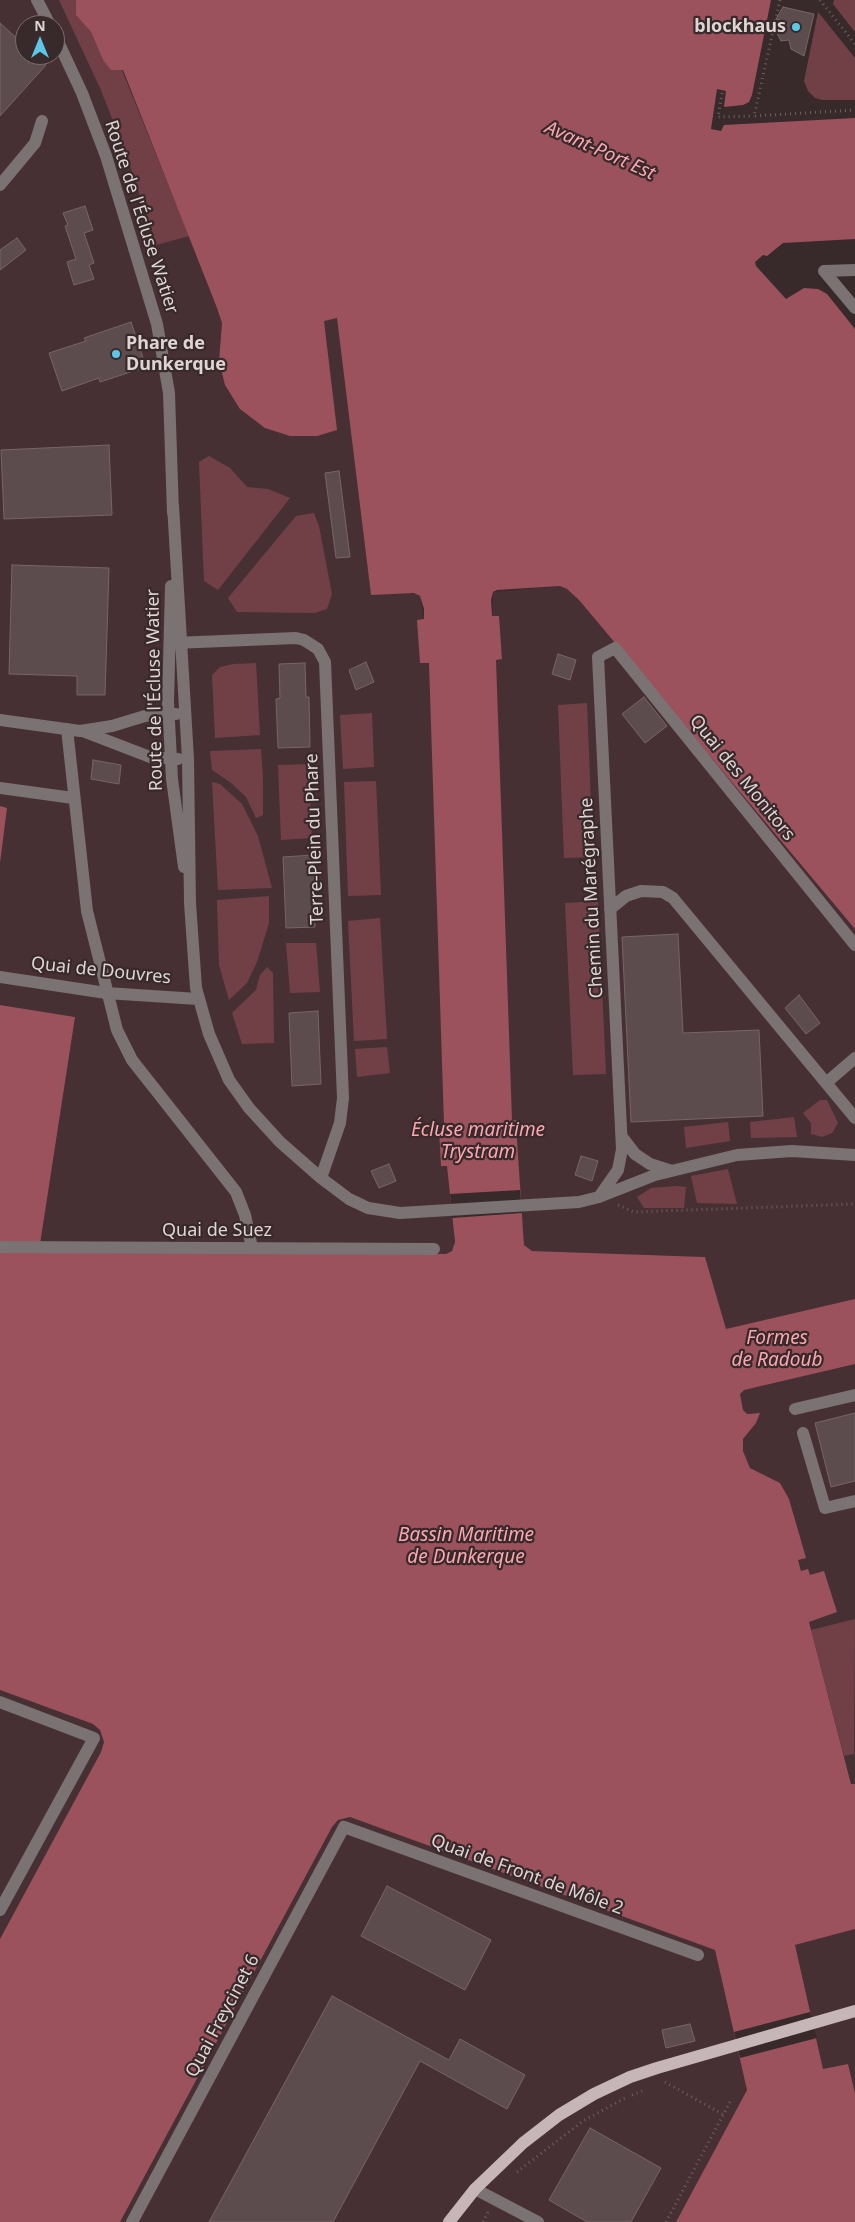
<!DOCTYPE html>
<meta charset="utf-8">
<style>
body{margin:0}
#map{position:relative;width:855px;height:2222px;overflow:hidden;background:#38292b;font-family:"Noto Sans",sans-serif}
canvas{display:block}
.north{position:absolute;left:15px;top:15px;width:50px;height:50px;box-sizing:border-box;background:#38292b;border:1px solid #7b6e6f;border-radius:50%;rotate:0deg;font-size:14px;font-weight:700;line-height:20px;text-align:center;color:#dfd5d5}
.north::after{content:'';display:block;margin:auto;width:18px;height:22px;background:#5dc7e8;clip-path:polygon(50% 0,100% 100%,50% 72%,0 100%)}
</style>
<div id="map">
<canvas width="855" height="2222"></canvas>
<div class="north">N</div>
</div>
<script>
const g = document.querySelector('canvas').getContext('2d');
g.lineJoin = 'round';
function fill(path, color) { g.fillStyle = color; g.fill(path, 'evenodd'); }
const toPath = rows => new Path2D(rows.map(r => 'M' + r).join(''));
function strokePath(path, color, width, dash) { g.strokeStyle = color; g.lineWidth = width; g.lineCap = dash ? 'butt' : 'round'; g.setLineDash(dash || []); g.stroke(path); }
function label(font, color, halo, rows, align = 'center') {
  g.font = font + ' "Noto Sans",sans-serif'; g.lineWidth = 4.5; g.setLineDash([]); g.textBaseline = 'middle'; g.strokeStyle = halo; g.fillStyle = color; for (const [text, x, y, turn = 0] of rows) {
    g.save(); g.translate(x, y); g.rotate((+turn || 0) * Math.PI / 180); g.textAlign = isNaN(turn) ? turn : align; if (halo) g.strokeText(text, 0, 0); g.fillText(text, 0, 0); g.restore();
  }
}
fill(toPath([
 [0,0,76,0,77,15,122,70,217,308,222,323,219,361,324,320,337,317,371,594,414,593,420,596,424,619,417,620,429,662,502,659,499,617,492,617,493,592,560,586,567,589,579,600,855,929,855,1799,809,1622,837,1612,810,1575,802,1571,798,1559,805,1558,789,1499,780,1483,750,1468,743,1451,743,1439,756,1423,759,1413,747,1414,743,1410,705,1257,532,1251,524,1245,523,1224,454,1227,454,1247,452,1251,446,1254,0,1251,75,1017,0,1005],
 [25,25,55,25,55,55,25,55],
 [0,1690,93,1724,100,1730,104,1742,101,1752,0,1939],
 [350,1817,715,1950,747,2090,676,2222,120,2222,332,1827,338,1820],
 [855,1929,855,2093,848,2064,823,2070,795,1945]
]), '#473033');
fill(toPath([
 [59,0,76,0,77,15,91,32,103,60,122,70,189,236,156,245,127,156,100,88],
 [834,0,855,0,855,32,833,4],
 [818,12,855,58,855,100,822,100,815,98,808,91,804,81],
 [209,456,230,468,247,487,268,489,290,498,218,590,204,581,199,462],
 [314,513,319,526,332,594,327,609,315,613,237,612,228,598,296,516],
 [256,663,260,735,215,738,212,675,220,667,233,664],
 [587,703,593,857,564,858,558,705],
 [372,713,374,767,343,769,340,715],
 [261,749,263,779,263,815,256,818,246,797,230,782,212,770,210,751],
 [309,764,312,838,281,840,278,765],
 [376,781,381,895,348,896,344,782],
 [212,782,220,784,242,804,258,836,272,888,218,890],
 [269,896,269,923,257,962,247,983,229,1000,219,965,217,900],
 [598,901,606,1074,573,1075,565,903],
 [380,918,387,1039,354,1041,348,921],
 [286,943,316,943,320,992,290,993],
 [267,967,273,973,274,1043,242,1044,232,1013,256,990,260,975],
 [387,1047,390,1073,357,1077,355,1049],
 [820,1100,827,1100,838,1123,832,1133,822,1137,811,1134,811,1123,803,1113],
 [794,1117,797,1137,751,1138,750,1122],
 [728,1122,730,1141,686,1148,684,1127],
 [728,1169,737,1204,697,1203,691,1176],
 [676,1186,686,1187,684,1208,644,1208,637,1197,651,1188],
 [855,1619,854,1754,844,1756,811,1630]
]), '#714046');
fill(toPath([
 [76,0,771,0,752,95,749,102,743,105,724,107,726,91,717,89,711,129,721,131,724,125,855,118,855,239,783,243,767,256,763,255,755,262,756,266,786,299,804,288,818,289,827,294,855,329,855,929,579,600,567,589,560,586,497,590,493,592,491,600,492,616,499,616,502,659,496,660,512,1120,519,1120,519,1125,516,1125,524,1245,532,1251,705,1257,726,1329,855,1299,855,1364,744,1390,740,1394,743,1410,747,1414,760,1413,756,1423,743,1439,743,1451,750,1468,780,1483,789,1499,806,1558,798,1560,801,1571,808,1569,810,1575,824,1571,837,1612,809,1622,851,1784,855,1784,855,1929,795,1945,823,2069,848,2064,855,2093,855,2222,676,2222,747,2090,715,1950,350,1817,338,1820,332,1827,120,2222,0,2222,0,1939,101,1752,104,1742,100,1730,93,1724,0,1690,0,1251,446,1254,452,1251,455,1242,447,1166,441,1166,439,1129,437,1128,437,1125,444,1124,429,663,420,663,417,620,424,619,424,609,420,596,414,593,371,595,337,318,324,321,337,430,317,436,290,436,265,428,240,409,225,385,219,361,222,323,217,308,123,70,111,70,103,60,91,32,76,15],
 [0,806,7,808,0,863],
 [0,1005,75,1017,40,1244,0,1244]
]), '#9b525d');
fill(toPath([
 [520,1190,522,1213,452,1218,450,1194],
 [810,2012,817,2038,740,2058,734,2032]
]), '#38292b');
const building = toPath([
 [783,7,814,14,804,56,791,49,789,40,781,41,777,33,783,21,776,19,783,7],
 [0,23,25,46,25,55,35,55,46,65,0,116,0,23],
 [85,206,93,230,84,233,94,263,89,265,94,279,74,285,67,262,76,259,65,226,68,225,63,213,85,206],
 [17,238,26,250,0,270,0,250,17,238],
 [131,322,146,367,100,382,99,378,62,391,49,353,86,341,84,338,131,322],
 [109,445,112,515,4,519,1,450,109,445],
 [339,471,350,557,336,558,325,473,339,471],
 [12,565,109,568,105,695,77,695,77,676,9,674,12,565],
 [558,654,576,660,570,680,552,674,558,654],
 [366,662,374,682,356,690,349,670,366,662],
 [305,663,306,697,309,697,310,747,278,748,276,699,280,698,279,664,305,663],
 [644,697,667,726,645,743,622,714,644,697],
 [93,760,121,765,119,784,91,779,93,760],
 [313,855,315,927,286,928,283,857,313,855],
 [678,934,683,1033,759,1030,763,1116,631,1122,622,937,678,934],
 [799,995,820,1023,806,1034,785,1008,799,995],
 [318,1011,321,1084,292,1086,289,1013,318,1011],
 [581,1156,598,1161,592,1181,575,1175,581,1156],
 [389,1164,396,1181,379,1188,371,1171,389,1164],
 [855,1413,855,1481,831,1487,815,1423,855,1413],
 [387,1886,491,1940,465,1990,361,1936,387,1886],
 [332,1996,449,2060,460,2039,525,2075,507,2109,420,2061,333,2222,209,2222,332,1996],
 [690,2024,695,2041,666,2048,662,2030,690,2024],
 [590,2128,661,2168,631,2222,587,2222,549,2200,590,2128]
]);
fill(building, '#5d4c4e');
strokePath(building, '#776566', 1);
strokePath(toPath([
 [780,0,754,116,855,110],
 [820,0,855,44],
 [722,93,718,117,754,116],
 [618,1205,634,1212,855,1204],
 [665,2082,724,2115],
 [632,2095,645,2090],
 [517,2172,583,2121,627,2097],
 [483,2222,488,2212],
 [666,2222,730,2102]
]), '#6d6061', 3, [1, 4]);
strokePath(toPath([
 [37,0,50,25],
 [55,35,82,93,106,156,157,324,169,393,173,513],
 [0,185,35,143,42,121],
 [824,271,855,308],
 [824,271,855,270],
 [173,505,188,759,190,903,196,988,209,1034,229,1080,249,1108,280,1142,321,1178,349,1199,368,1208,400,1213,579,1202,599,1197,655,1175,737,1155,792,1151,855,1155],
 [171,586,168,702,172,779,184,867],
 [174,643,296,638,304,640,318,649,325,662,343,1098,340,1123,321,1178],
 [0,720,80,731,112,726,145,716,176,714],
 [67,729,87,911,117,1030,132,1060,236,1192,245,1215,252,1248],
 [85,732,150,757,178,759],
 [0,788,73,798],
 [610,909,626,896,641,891,663,892,673,898,855,1118],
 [0,977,106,993,198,999],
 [826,1083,855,1058],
 [622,1137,635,1154,650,1164,669,1170],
 [599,1197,618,1170,622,1149,598,657,615,648,855,945],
 [0,1247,434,1249],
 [795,1409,855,1395],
 [803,1433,825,1508,855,1501],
 [0,1702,94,1738,0,1910],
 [475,2189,538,2222],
 [132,2222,344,1827,698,1955]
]), '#7a7273', 12);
strokePath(toPath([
 [449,2222,475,2189,523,2143,559,2115,594,2094,630,2077,657,2068,855,2011]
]), '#c7b6b7', 12);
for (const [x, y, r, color] of [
 [796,27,5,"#5dc7e8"],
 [116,354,5,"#5dc7e8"]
]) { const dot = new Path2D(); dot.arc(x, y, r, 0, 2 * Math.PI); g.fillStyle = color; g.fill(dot); strokePath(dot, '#38292b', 2); }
label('bold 18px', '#dfd5d5', '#38292b', [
 ["blockhaus",786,27],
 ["Phare de",126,344,"left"],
 ["Dunkerque",126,365,"left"]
], 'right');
label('18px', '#dfd5d5', '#38292b', [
 ["Route de l'Écluse Watier",141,217,72],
 ["Route de l'Écluse Watier",155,690,-91],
 ["Quai des Monitors",742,778,51],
 ["Terre-Plein du Phare",315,839,-92],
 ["Chemin du Marégraphe",592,898,-93],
 ["Quai de Douvres",101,971,6],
 ["Quai de Suez",217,1231],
 ["Quai de Front de Môle 2",527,1875,20],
 ["Quai Freycinet 6",223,2016,-62]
]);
label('italic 19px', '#fba6b0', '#38292b', [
 ["Avant-Port Est",600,151,24],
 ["Écluse maritime",478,1131],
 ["Trystram",478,1153],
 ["Formes",777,1339],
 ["de Radoub",777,1361],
 ["Bassin Maritime",466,1536],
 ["de Dunkerque",466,1558]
]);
</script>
